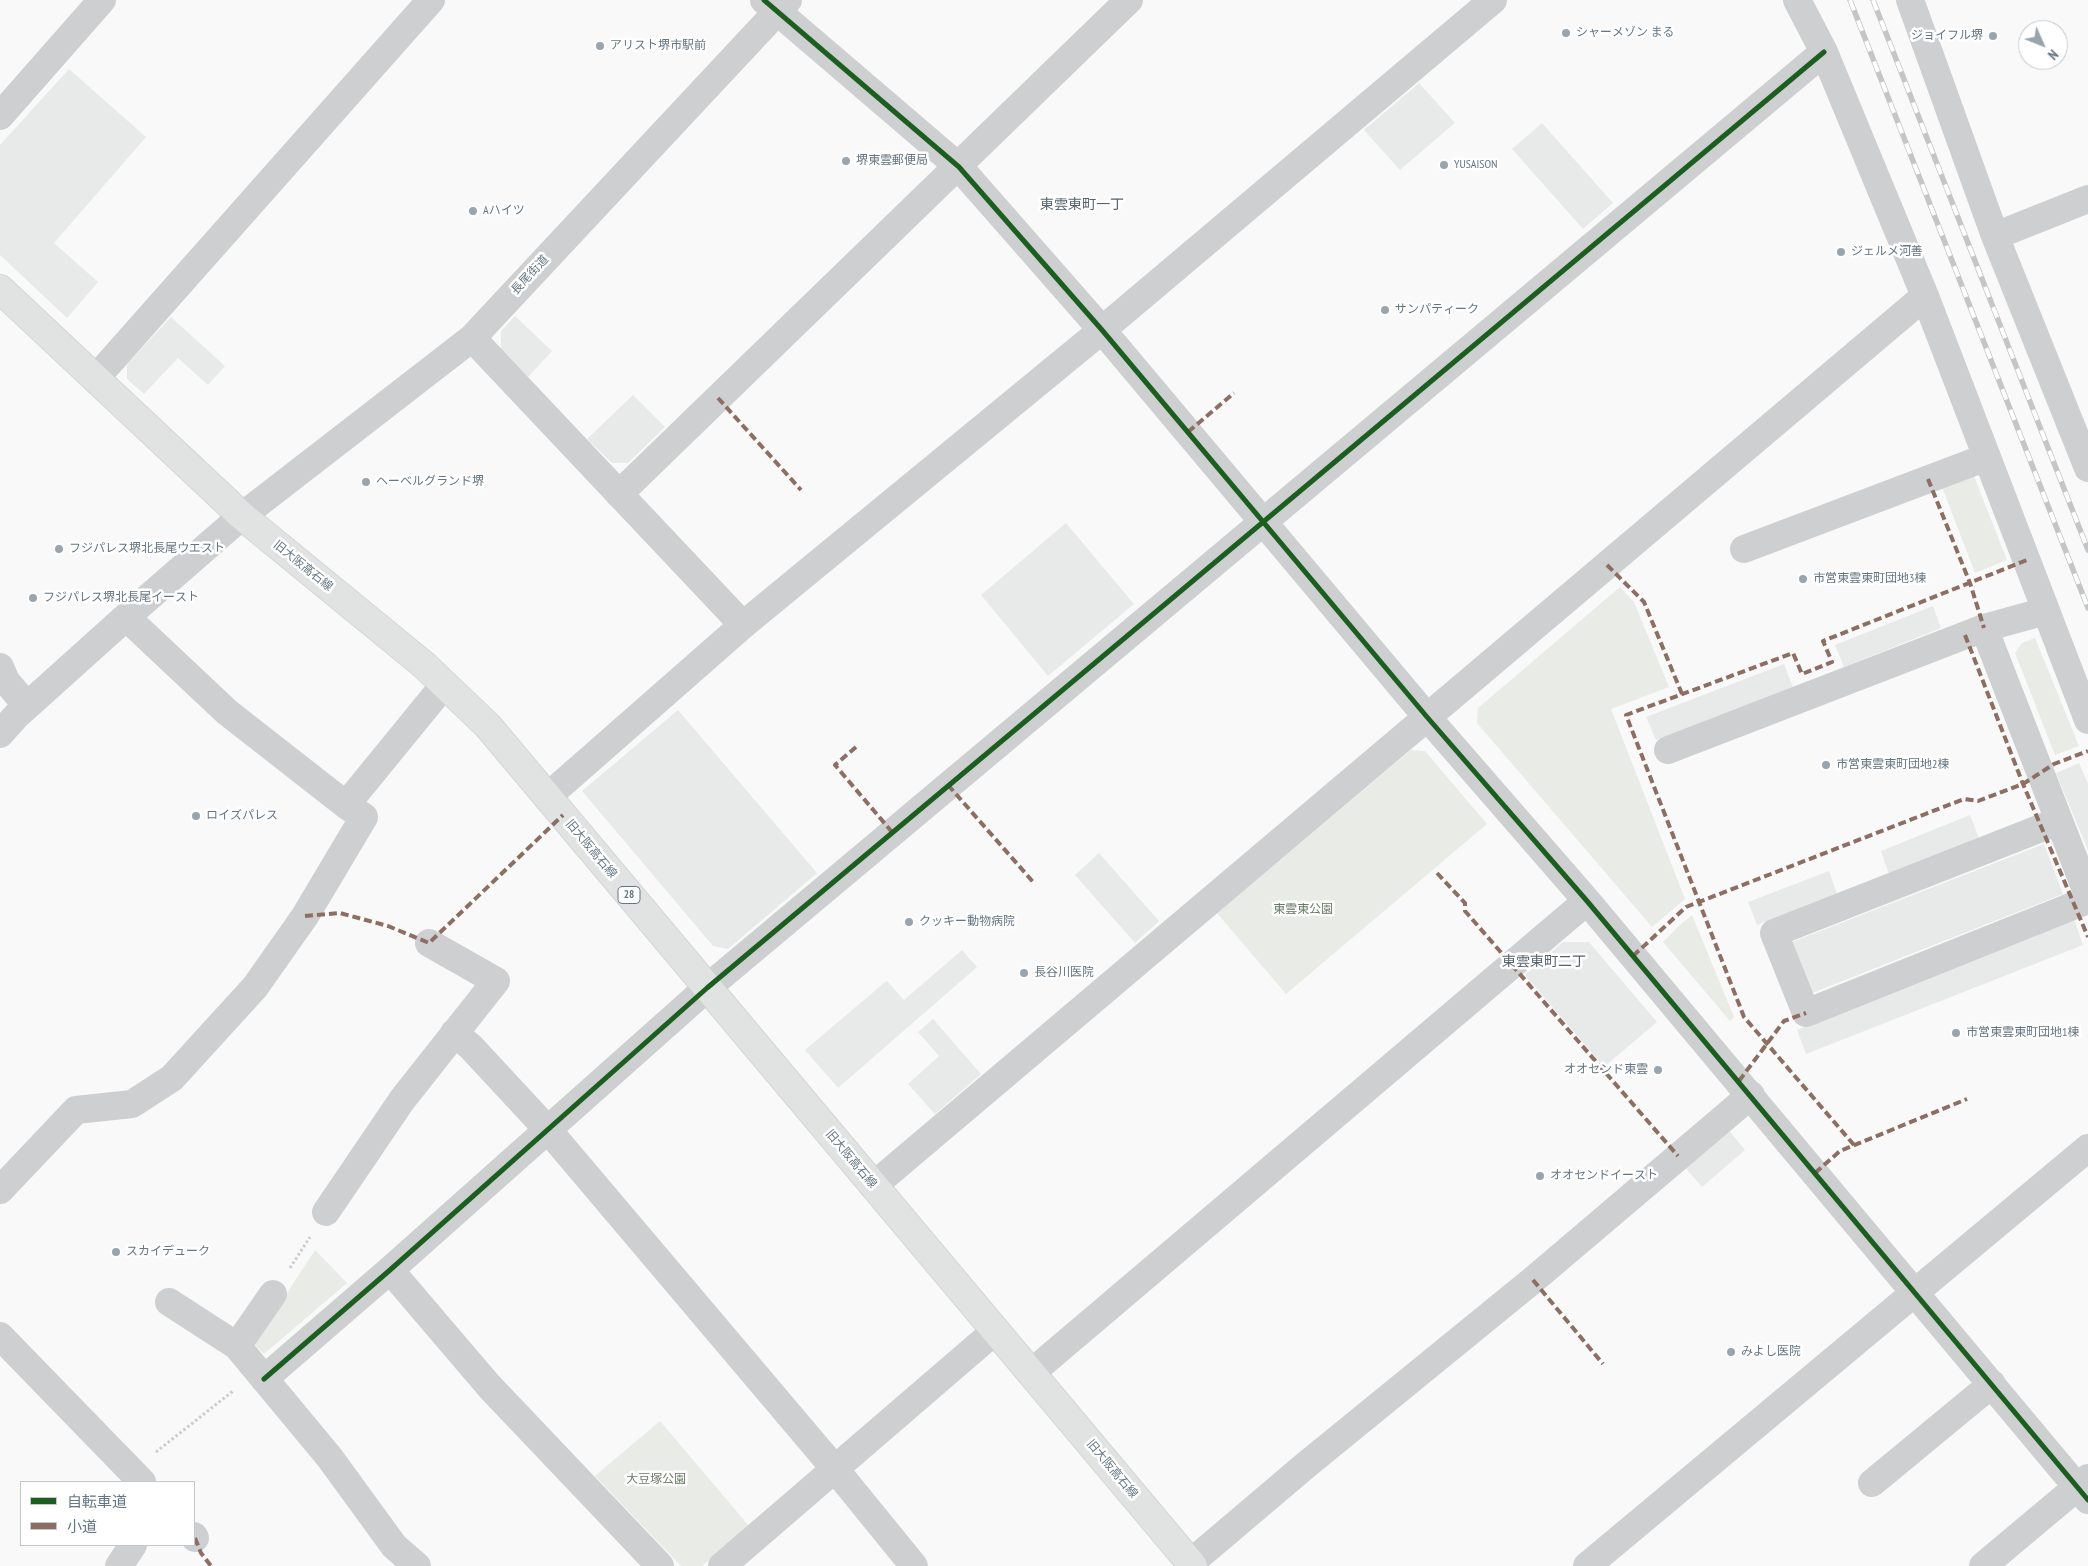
<!DOCTYPE html>
<meta charset="utf-8">
<style>
body{margin:0}
#map{position:relative;width:2088px;height:1566px;overflow:hidden;background:#f9f9f9;font-family:"PT Sans Narrow","Noto Sans JP",sans-serif}
canvas{display:block}
.legend{position:absolute;left:20px;top:1481px;width:175px;height:65px;box-sizing:border-box;background:#fff;border:1px solid #c1c8cd;margin:0;padding:6px 9px;list-style:none;font-size:15px;color:#657683}
.legend li{display:flex;align-items:center;gap:10px;height:25px}
.legend b{width:25px;border:1px solid #c1c8cd}
.north{position:absolute;left:2018px;top:20px;width:50px;height:50px;box-sizing:border-box;background:#fff;border:1px solid #c1c8cd;border-radius:50%;rotate:134deg;font-size:14px;font-weight:700;line-height:20px;text-align:center;color:#657683}
.north::after{content:'';display:block;margin:auto;width:18px;height:22px;background:#99a4ac;clip-path:polygon(50% 0,100% 100%,50% 72%,0 100%)}
</style>
<div id="map">
<canvas width="2088" height="1566"></canvas>
<ul class="legend">
<li><b style="height:6px;background:#1b5e20"></b>自転車道</li>
<li><b style="height:6px;background:#8d6e63"></b>小道</li>
</ul>
<div class="north">N</div>
</div>
<script>
const g = document.querySelector('canvas').getContext('2d');
g.lineJoin = 'round';
function fill(path, color) { g.fillStyle = color; g.fill(path, 'evenodd'); }
const toPath = rows => new Path2D(rows.map(r => 'M' + r).join(''));
function strokePath(path, color, width, dash) { g.strokeStyle = color; g.lineWidth = width; g.lineCap = dash ? 'butt' : 'round'; g.setLineDash(dash || []); g.stroke(path); }
function label(font, color, halo, rows, align = 'center') {
  g.font = font + ' "PT Sans Narrow","Noto Sans JP",sans-serif'; g.lineWidth = 5; g.setLineDash([]); g.textBaseline = 'middle'; g.strokeStyle = halo; g.fillStyle = color; for (const [text, x, y, turn = 0] of rows) {
    g.save(); g.translate(x, y); g.rotate((+turn || 0) * Math.PI / 180); g.textAlign = isNaN(turn) ? turn : align; if (halo) g.strokeText(text, 0, 0); g.fillText(text, 0, 0); g.restore();
  }
}
fill(toPath([
 [69,69,146,137,54,243,98,282,67,318,0,255,0,145],
 [1419,83,1455,123,1400,170,1364,130],
 [1542,123,1613,203,1583,229,1512,149],
 [515,316,552,351,528,377,501,349,501,331],
 [171,317,225,366,208,385,178,358,144,394,127,379,127,364],
 [633,395,665,427,628,463,612,463,587,439],
 [1066,523,1134,604,1048,676,981,595],
 [1933,606,1941,628,1844,667,1835,645],
 [1784,664,1793,687,1656,740,1646,717],
 [678,710,817,873,728,949,713,946,582,791],
 [2079,763,2088,784,2088,850,2056,773],
 [1970,815,1979,838,1889,874,1881,851],
 [2044,844,2063,894,1812,993,1792,942],
 [1099,853,1159,921,1135,943,1075,875],
 [1829,871,1837,894,1757,925,1748,902],
 [2074,919,2083,945,1806,1054,1797,1030],
 [1563,942,1589,942,1657,1022,1604,1067,1525,975],
 [962,950,977,967,838,1088,805,1050,884,983,887,981,904,1000],
 [933,1019,981,1074,935,1114,908,1084,939,1056,918,1032],
 [1727,1128,1745,1150,1702,1187,1683,1165]
]), '#e8e9e9');
fill(toPath([
 [1974,476,2007,560,1975,573,1942,487],
 [1620,587,1634,602,1669,687,1611,709,1685,899,1652,927,1477,723,1478,708],
 [2035,638,2079,746,2055,755,2015,653,2022,643],
 [1411,750,1425,751,1487,824,1286,994,1217,913],
 [1692,915,1734,1017,1730,1021,1663,942,1681,924],
 [315,1250,347,1283,264,1354,254,1344],
 [660,1421,749,1526,702,1566,681,1566,595,1476]
]), '#e8ebe6');
const major = toPath([
 [0,289,242,516,424,665,488,726,1193,1566]
]);
strokePath(major, '#d5d6d7', 30);
strokePath(toPath([
 [290,1268,310,1237],
 [156,1452,233,1391]
]), '#cbcccd', 3, [2.5, 2.5]);
strokePath(toPath([
 [764,0,959,167,1102,330,1427,717,1587,901,2088,1500],
 [1797,0,1824,52,1925,296,2088,720],
 [1910,0,1995,236,2088,468],
 [0,116,102,0],
 [1995,236,2088,199],
 [472,338,743,625],
 [95,379,431,0],
 [619,494,1129,0],
 [1744,549,1987,457],
 [126,617,227,712,346,805],
 [1984,628,2088,895],
 [0,667,6,681,27,706],
 [0,734,17,715,126,617,242,516,472,338,788,0],
 [1668,750,1984,628,2046,611],
 [547,797,743,625,1102,330,1493,0],
 [2059,821,1774,933,1806,1013,2088,900],
 [454,1033,471,1047,548,1130,835,1469,914,1566],
 [873,1186,1925,296],
 [0,1190,76,1110,132,1104,172,1078,255,987,305,916,364,817,346,805,444,685],
 [326,1212,402,1100,496,981,429,943],
 [390,1270,489,1386,660,1566],
 [169,1302,237,1346,330,1458,394,1546,417,1566],
 [0,1336,142,1482],
 [237,1346,273,1294],
 [1031,1373,1587,901],
 [264,1379,390,1270,707,988,1824,52],
 [1872,1483,1992,1384],
 [194,1536,195,1538],
 [119,1566,133,1545],
 [722,1566,995,1331],
 [1187,1566,1306,1465,1533,1280,1751,1095],
 [1587,1566,2088,1148],
 [1983,1566,2088,1478]
]), '#cecfd0', 28);
strokePath(major, '#e1e2e2', 28);
const rail = toPath([
 [1850,0,2088,608],
 [1873,0,2088,550]
]);
strokePath(rail, '#c3c5c6', 5.5);
strokePath(rail, '#fff', 4, [11]);
strokePath(toPath([
 [718,398,801,490],
 [1188,432,1234,393],
 [1928,479,1970,583,1984,628],
 [1607,565,1644,602,1682,694],
 [1965,635,2023,784,2088,937],
 [856,747,835,765,892,832],
 [948,785,1034,883],
 [1437,873,1465,903,1465,911,1678,1156],
 [305,916,340,913,388,926,429,943,563,815],
 [1633,956,1686,907,1964,799,1978,801,2023,784,2054,764,2088,751],
 [1739,1081,1784,1021,1806,1013],
 [1854,1145,1744,1017,1626,715,1793,653,1802,674,1832,662,1823,641,2027,560],
 [1815,1173,1840,1151,1967,1099],
 [1533,1280,1603,1364],
 [195,1538,201,1553,211,1566]
]), '#8d6e63', 4, [8, 4]);
strokePath(toPath([
 [764,0,959,167,1102,330,1427,717,1587,901,2088,1500],
 [264,1379,390,1270,707,988,1824,52]
]), '#1b5e20', 5);
for (const [x, y, r, color] of [
 [1566,33,5,"#99a4ac"],
 [1993,36,5,"#99a4ac"],
 [600,46,5,"#99a4ac"],
 [846,161,5,"#99a4ac"],
 [1444,165,5,"#99a4ac"],
 [473,211,5,"#99a4ac"],
 [1841,252,5,"#99a4ac"],
 [1385,310,5,"#99a4ac"],
 [366,482,5,"#99a4ac"],
 [59,549,5,"#99a4ac"],
 [1803,579,5,"#99a4ac"],
 [33,598,5,"#99a4ac"],
 [1826,765,5,"#99a4ac"],
 [196,816,5,"#99a4ac"],
 [909,922,5,"#99a4ac"],
 [1024,973,5,"#99a4ac"],
 [1956,1033,5,"#99a4ac"],
 [1658,1070,5,"#99a4ac"],
 [1540,1176,5,"#99a4ac"],
 [116,1252,5,"#99a4ac"],
 [1731,1352,5,"#99a4ac"]
]) { const dot = new Path2D(); dot.arc(x, y, r, 0, 2 * Math.PI); g.fillStyle = color; g.fill(dot); strokePath(dot, '#fff', 2); }
for (const [x, y, w] of [
 [629,895,22]
]) { const box = new Path2D(); box.roundRect(x - w / 2, y - 8.5, w, 17, 4); g.fillStyle = '#fff'; g.fill(box); strokePath(box, '#657683', 1); }
label('bold 11px', '#657683', null, [
 ["28",629,895]
]);
label('12px', '#657683', '#fff', [
 ["シャーメゾン まる",1576,33],
 ["ジョイフル堺",1983,36,"right"],
 ["アリスト堺市駅前",610,46],
 ["堺東雲郵便局",856,161],
 ["YUSAISON",1454,165],
 ["Aハイツ",483,211],
 ["ジェルメ河善",1851,252],
 ["サンパティーク",1395,310],
 ["ヘーベルグランド堺",376,482],
 ["フジパレス堺北長尾ウエスト",69,549],
 ["市営東雲東町団地3棟",1813,579],
 ["フジパレス堺北長尾イースト",43,598],
 ["市営東雲東町団地2棟",1836,765],
 ["ロイズパレス",206,816],
 ["クッキー動物病院",919,922],
 ["長谷川医院",1034,973],
 ["市営東雲東町団地1棟",1966,1033],
 ["オオセンド東雲",1648,1070,"right"],
 ["オオセンドイースト",1550,1176],
 ["スカイデューク",126,1252],
 ["みよし医院",1741,1352]
], 'left');
label('12px', '#657683', '#fff', [
 ["長尾街道",530,275,-47],
 ["旧大阪高石線",303,566,39],
 ["旧大阪高石線",591,849,50],
 ["旧大阪高石線",851,1159,50],
 ["旧大阪高石線",1112,1469,50]
]);
label('12px', '#687a64', '#fff', [
 ["東雲東公園",1303,910],
 ["大豆塚公園",656,1480]
]);
label('14px', '#57646e', '#fff', [
 ["東雲東町一丁",1082,205],
 ["東雲東町二丁",1544,962]
]);
</script>
